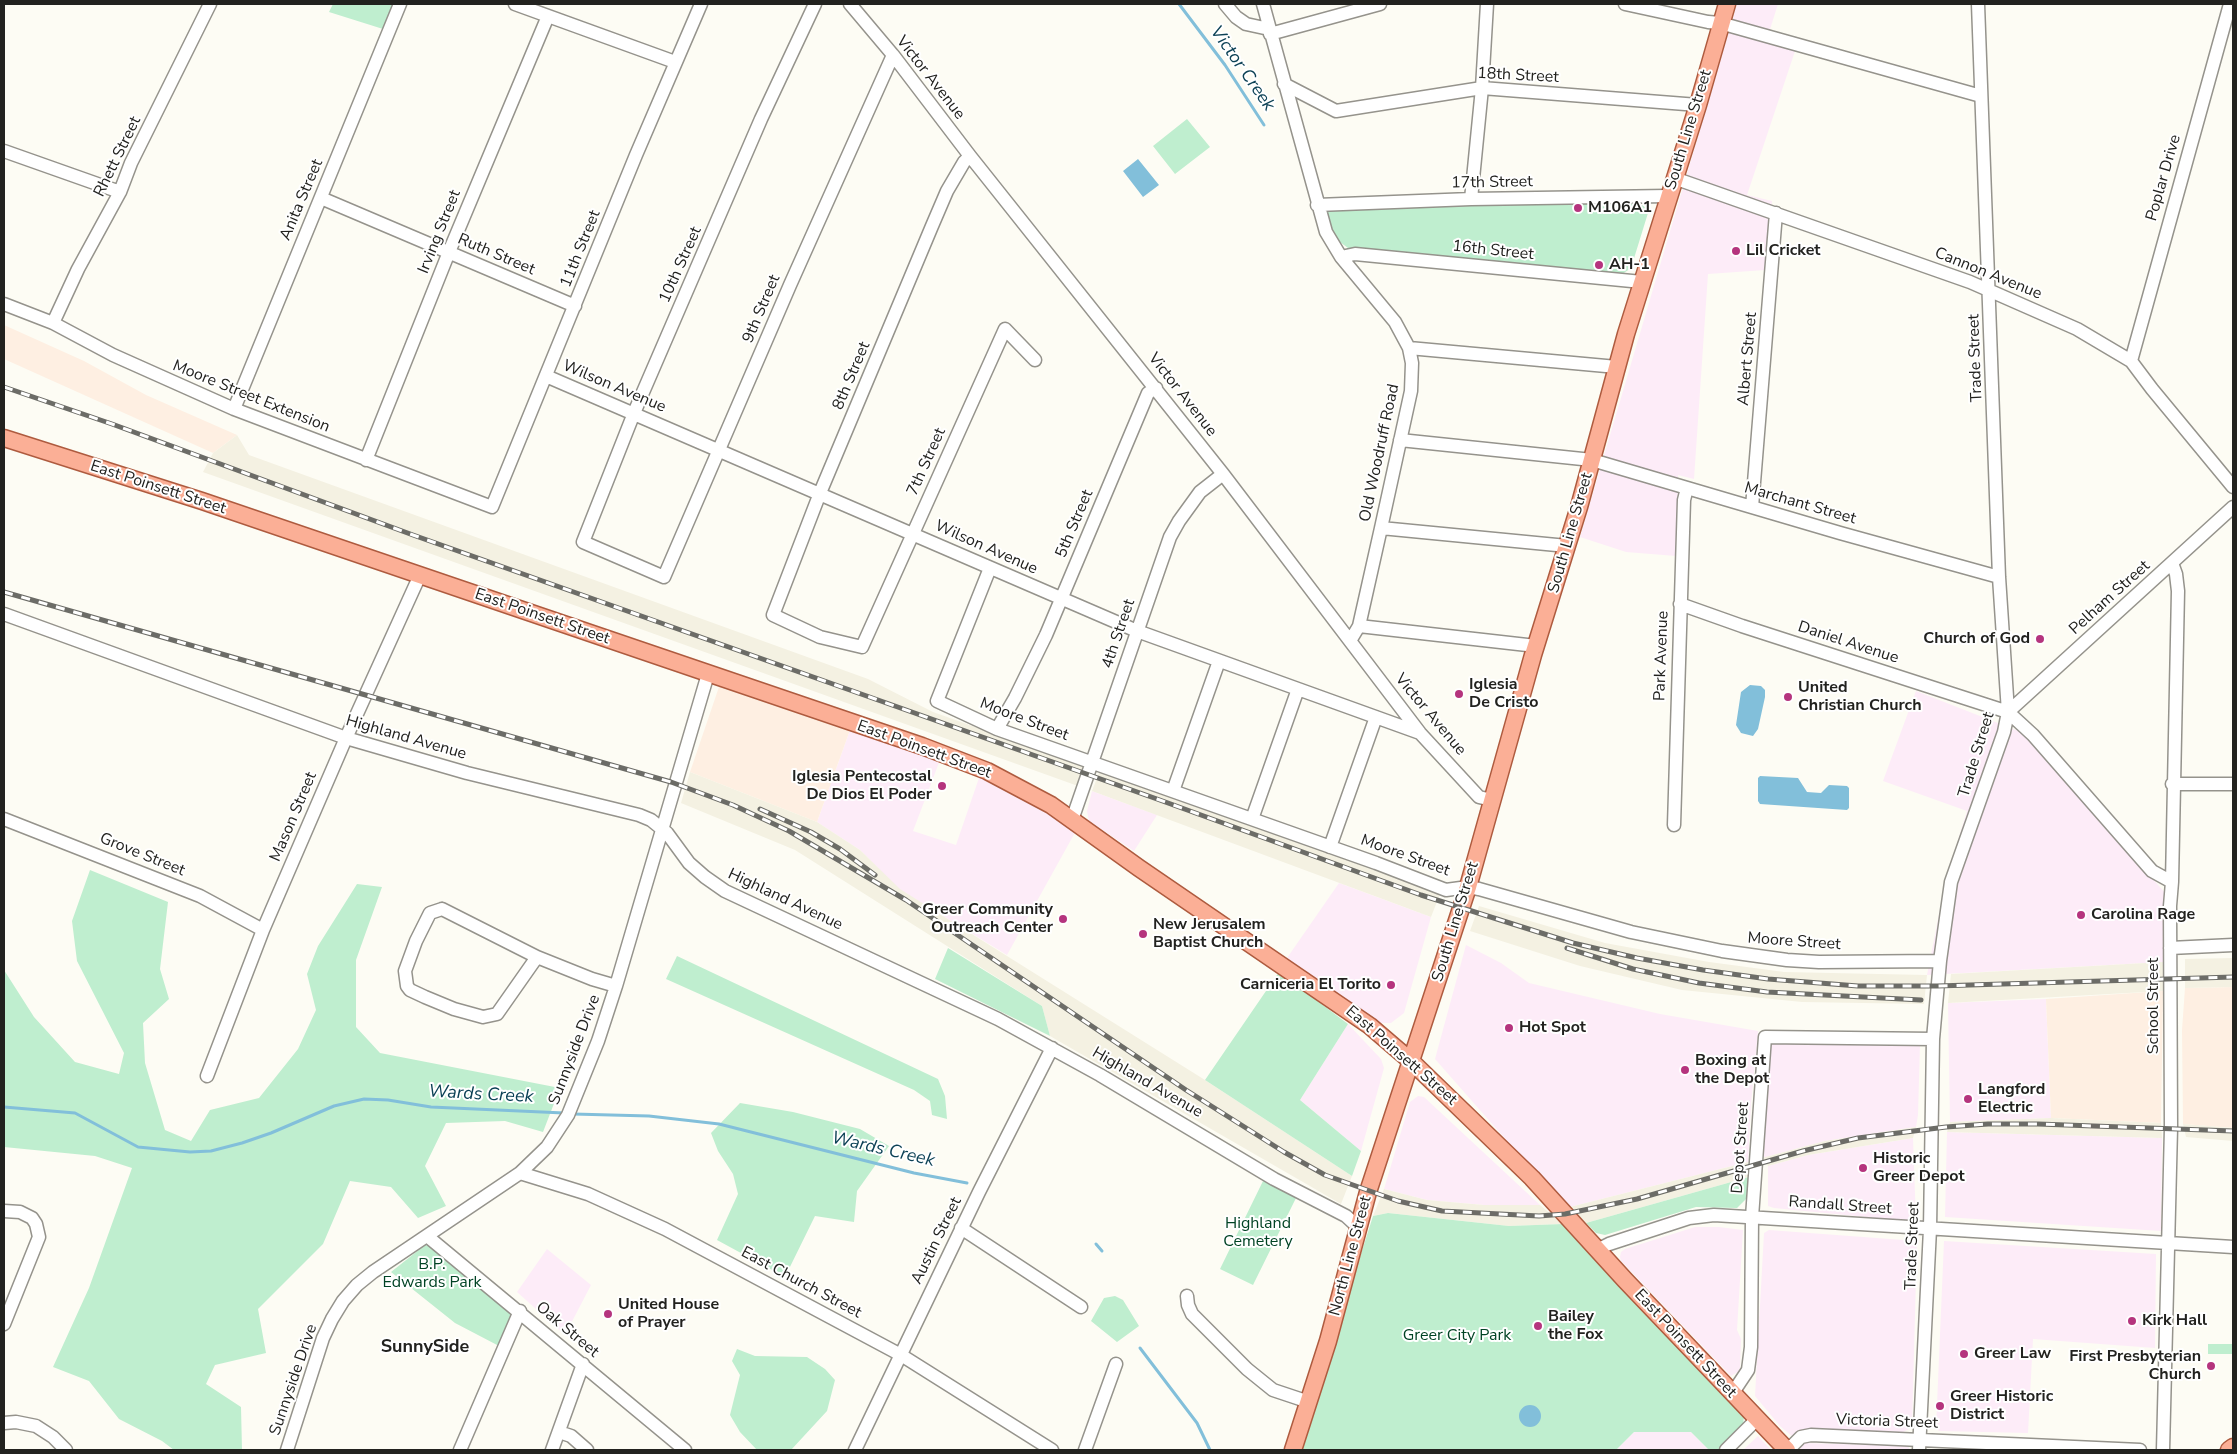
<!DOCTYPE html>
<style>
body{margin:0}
#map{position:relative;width:2237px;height:1454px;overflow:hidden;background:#fdfcf4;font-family:"Nunito Sans",sans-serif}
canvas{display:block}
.frame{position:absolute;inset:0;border:5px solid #22221f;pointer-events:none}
</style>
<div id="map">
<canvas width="2237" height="1454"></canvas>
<div class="frame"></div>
</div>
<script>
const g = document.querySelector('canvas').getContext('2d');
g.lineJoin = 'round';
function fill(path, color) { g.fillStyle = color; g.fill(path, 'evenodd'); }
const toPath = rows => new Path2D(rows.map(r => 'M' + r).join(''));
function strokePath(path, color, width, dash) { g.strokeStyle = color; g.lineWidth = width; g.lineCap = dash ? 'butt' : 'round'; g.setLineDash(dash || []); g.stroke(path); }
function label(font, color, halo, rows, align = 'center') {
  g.font = font + ' "Nunito Sans",sans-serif'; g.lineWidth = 4; g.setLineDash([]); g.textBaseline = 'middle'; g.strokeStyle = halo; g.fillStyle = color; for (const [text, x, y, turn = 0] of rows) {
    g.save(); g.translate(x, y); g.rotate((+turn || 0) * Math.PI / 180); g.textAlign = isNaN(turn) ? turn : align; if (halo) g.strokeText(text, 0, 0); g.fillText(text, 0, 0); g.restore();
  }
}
fill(toPath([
 [1737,4,1778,4,1766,42,1795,51,1747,195,1772,201,1765,270,1708,274,1694,479,1678,475,1676,556,1626,552,1580,537],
 [1916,691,2026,734,2166,894,2163,962,1927,975,1946,879,1967,811,1883,781],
 [850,730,940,760,913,831,956,845,980,775,1044,808,1077,829,1007,955,899,889,860,850,817,822],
 [1092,791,1157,815,1134,851,1089,821,1087,811],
 [1339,883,1431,917,1404,1013,1391,1023,1381,1023,1287,958],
 [1466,945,1501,963,1529,983,1660,1014,1758,1031,1751,1104,1748,1162,1566,1208,1435,1059],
 [2046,999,2051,1118,1950,1122,1948,1003],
 [1348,1024,1381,1059,1384,1068,1361,1151,1300,1100],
 [1769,1041,1920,1044,1918,1115,1916,1127,1825,1141,1762,1158],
 [1418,1096,1424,1097,1540,1205,1484,1205,1427,1200,1384,1189,1410,1102],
 [1947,1132,2162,1138,2161,1231,1945,1217],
 [1913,1138,1916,1222,1774,1208,1768,1206,1768,1166,1808,1155],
 [1695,1227,1719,1227,1743,1230,1737,1330,1741,1339,1740,1368,1738,1372,1731,1376,1621,1261,1620,1257,1621,1252,1625,1249],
 [1769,1230,1917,1241,1912,1426,1909,1429,1903,1432,1809,1429,1794,1438,1780,1426,1755,1396,1764,1233],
 [1944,1241,2156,1254,2155,1348,2033,1339,2028,1433,1939,1431,1936,1428],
 [547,1249,591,1285,565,1335,517,1292],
 [1634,1432,1691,1432,1709,1450,1616,1450],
 [1758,1436,1771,1450,1743,1450],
 [1804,1443,1908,1446,1910,1450,1802,1450,1800,1448]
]), '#fdecf8');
fill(toPath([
 [4,325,84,361,146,395,237,435,213,453,4,359],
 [720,684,850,730,817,822,690,772],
 [2233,987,2233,1128,2183,1124,2182,1030,2185,988],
 [2163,991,2161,1123,2051,1118,2046,999]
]), '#feefe2');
fill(toPath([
 [237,435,249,455,868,679,933,712,1085,766,1078,786,203,472,213,453],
 [1100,770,1440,894,1431,917,1092,791],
 [690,772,817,822,860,850,900,889,1205,1080,1352,1176,1341,1204,1050,1036,1042,1006,795,850,681,803],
 [1479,906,1605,943,1709,962,1784,972,1927,975,1924,1004,1802,1002,1682,990,1580,966,1470,931],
 [2233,958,2233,987,2185,988,2185,959],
 [2163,962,2163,991,1948,1003,1951,974],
 [2051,1118,2161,1123,2162,1138,1947,1132,1950,1122],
 [2183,1124,2233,1128,2233,1141,2186,1137],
 [1916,1127,1913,1138,1808,1155,1768,1166,1762,1158,1825,1141],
 [1748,1162,1749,1177,1586,1223,1566,1208],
 [1384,1189,1427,1200,1484,1205,1540,1205,1563,1224,1509,1226,1388,1213,1373,1216]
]), '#f4f1e2');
fill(toPath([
 [333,4,393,4,383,29,329,12],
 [1187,119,1210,147,1175,174,1153,146],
 [1636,203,1644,206,1648,213,1631,268,1621,275,1348,248,1336,239,1325,211,1328,206],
 [90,870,168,902,160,969,169,999,143,1023,145,1063,165,1130,191,1141,210,1110,259,1098,298,1049,316,1010,307,974,318,946,357,884,382,887,356,960,356,1027,380,1053,560,1088,543,1132,505,1121,446,1123,425,1166,446,1206,418,1218,391,1187,350,1181,323,1244,258,1309,266,1353,215,1365,206,1384,241,1407,242,1450,174,1450,162,1441,119,1419,89,1381,53,1367,89,1288,132,1168,95,1156,4,1147,4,970,34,1017,75,1062,119,1074,124,1053,77,961,72,921],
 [948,948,1042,1006,1050,1036,935,979],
 [677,956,938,1079,945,1096,947,1119,932,1115,930,1101,914,1090,666,979],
 [1279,972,1348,1024,1300,1100,1361,1151,1352,1176,1205,1080],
 [740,1103,793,1112,860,1129,889,1146,857,1191,854,1222,815,1216,785,1277,717,1240,738,1194,733,1174,718,1151,711,1133],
 [1749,1177,1746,1199,1737,1208,1696,1207,1605,1235,1596,1233,1586,1223],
 [1263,1181,1296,1198,1253,1285,1220,1269],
 [1388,1213,1509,1226,1563,1224,1714,1387,1742,1413,1744,1417,1743,1425,1720,1450,1709,1450,1691,1432,1634,1432,1616,1450,1299,1450,1373,1216],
 [425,1245,435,1247,514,1313,499,1346,455,1323,391,1272],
 [1115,1296,1123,1300,1139,1326,1117,1342,1091,1321,1104,1298],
 [2208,1344,2233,1344,2233,1354,2208,1354],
 [737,1349,755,1356,807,1357,825,1369,835,1380,827,1411,791,1450,757,1450,740,1432,730,1415,740,1375,732,1361]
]), '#bfeecf');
fill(toPath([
 [1138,159,1159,185,1143,197,1123,171],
 [1750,685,1761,686,1765,690,1765,697,1758,729,1753,736,1741,733,1736,725,1741,692],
 [1760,776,1798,778,1807,792,1821,793,1829,785,1847,786,1849,788,1849,808,1847,810,1760,804,1758,801,1758,778],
 '1519 1416a11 11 0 1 1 22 0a11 11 0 1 1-22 0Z'
]), '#82bfda');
strokePath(toPath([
 [1179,4,1225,65,1264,125],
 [4,1107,75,1113,138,1147,190,1152,211,1151,242,1143,271,1133,334,1106,364,1099,388,1100,431,1107,564,1113],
 [573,1114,649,1116,719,1124,914,1173,967,1183],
 [1096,1244,1102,1251],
 [1140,1348,1197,1423,1210,1450]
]), '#82bfda', 3);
const minor = toPath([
 [515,4,675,62],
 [815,4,761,119,634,413,583,542,664,577,790,285,893,55],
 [850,4,893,55,970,156,1223,474,1420,733,1479,797,1492,800],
 [1225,4,1236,17,1246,24,1269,29],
 [1263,4,1326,232,1341,257,1395,322,1409,348,1412,363,1411,391,1381,528,1359,626,1350,641],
 [1625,4,1708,22,1720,23,1981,96],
 [1270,34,1380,4],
 [1284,84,1336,111,1482,88,1698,105],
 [4,151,120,192],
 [970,156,964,162,947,191,932,226,820,493,773,615,820,637,862,647,1005,329,1035,360],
 [1674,178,1970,282,2077,329,2131,361,2152,389,2233,487],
 [321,198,575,306],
 [1471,199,1482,88,1487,4],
 [1317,205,1471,199,1668,196],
 [1341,257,1355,254,1642,282],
 [4,304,53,323,113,355,234,409,492,507,636,155,701,4],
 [53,323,78,269,120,192,131,163,210,4],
 [1409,348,1617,367],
 [2131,361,2230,4],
 [546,376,1137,631,1420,733],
 [234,409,400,4],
 [1400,440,1592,460,1840,533,1999,577],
 [366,460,449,252,548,16],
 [1752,507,1776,213],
 [1381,528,1567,546],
 [990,568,937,701,997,729,1376,863,1446,890,1468,887,1479,889,1631,932,1722,951,1787,960,1819,962,1940,961],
 [1680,604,1742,626,2008,712,2033,735,2152,871,2172,882],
 [4,614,346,738,467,773,639,815,651,820,667,833,689,863,705,877,725,891,998,1019,1100,1075,1274,1179,1346,1216,1359,1228],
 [1359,626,1536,646],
 [2008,712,2233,507],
 [997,729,1015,698,1046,635,1148,393,1156,388],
 [2172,784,2233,784],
 [1173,791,1219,661],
 [4,819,200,896,263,930],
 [1252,819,1298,689],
 [1072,820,1170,537,1179,521,1200,492,1223,474],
 [1674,825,1684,500,1687,488],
 [1330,847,1376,717],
 [442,909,537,957,497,1014,483,1017,454,1009,425,997,410,990,407,986,405,971,416,941,430,913,442,909],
 [2170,948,2233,945],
 [537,957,592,979,616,986],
 [207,1076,263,930,346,738,420,575],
 [520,1173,588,1194,665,1229,901,1355,1052,1450],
 [4,1211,20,1212,32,1218,36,1224,39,1237,4,1324],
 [961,1228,1081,1307],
 [427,1236,685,1450],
 [1599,1249,1609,1244,1689,1218,1714,1215,2233,1247],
 [1187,1296,1188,1305,1192,1314,1247,1369,1273,1390,1309,1402],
 [1732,1394,1748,1370,1751,1347,1752,1217,1765,1037,1933,1039],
 [4,1423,16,1422,36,1426,53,1437,66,1450],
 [559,1432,571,1436,587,1450],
 [287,1450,323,1338,332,1319,343,1301,357,1285,373,1272,520,1173,547,1147,568,1115,598,1041,616,986,708,674],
 [460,1450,520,1311],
 [552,1450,583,1364],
 [855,1450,979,1192,1052,1048],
 [1085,1450,1116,1364],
 [1726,1450,1757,1419],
 [1788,1450,1801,1437,1811,1435,2140,1450],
 [1919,1450,1930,1229,1933,1039,1940,961,1951,882,2004,732,2008,712,1999,577,1978,4],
 [2163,1450,2171,1128,2170,906,2172,882,2178,591,2176,574,2172,563]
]);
const major = toPath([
 [4,438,202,501,922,746,987,771,1051,805,1139,868,1370,1026,1412,1062,1532,1178,1625,1280,1787,1450],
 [1293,1450,1328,1341,1368,1192,1468,887,1533,655,1579,507,1626,334,1698,105,1727,4],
 [2229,1450,2233,1447]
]);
strokePath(minor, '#95938c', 15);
strokePath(major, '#ae5b3f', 19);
strokePath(minor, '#fff', 12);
strokePath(major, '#fbaf96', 16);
const rail = toPath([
 [4,387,112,424,413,535,1157,799,1421,895,1573,943,1637,958,1703,970,1768,979,1858,986,1937,986,2233,977],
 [4,592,671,782,733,805,789,831,906,900,1186,1090,1284,1152,1325,1175,1398,1201,1442,1211,1539,1216,1565,1214,1637,1199,1803,1151,1858,1138,1946,1127,1988,1124,2038,1124,2233,1131],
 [760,809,811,832,840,849,875,875],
 [1567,948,1633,969,1699,983,1767,992,1921,1000]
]);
strokePath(rail, '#6c6c67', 5);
strokePath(rail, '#fff', 3, [9]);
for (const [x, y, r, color] of [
 [1578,208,5,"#b5347e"],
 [1736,251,5,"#b5347e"],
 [1599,265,5,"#b5347e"],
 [2040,639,5,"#b5347e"],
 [1459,694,5,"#b5347e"],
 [1788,697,5,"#b5347e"],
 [942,786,5,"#b5347e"],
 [2081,915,5,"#b5347e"],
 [1063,919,5,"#b5347e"],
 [1143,934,5,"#b5347e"],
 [1391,985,5,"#b5347e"],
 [1509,1028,5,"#b5347e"],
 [1685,1070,5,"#b5347e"],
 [1968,1099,5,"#b5347e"],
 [1863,1168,5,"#b5347e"],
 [608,1314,5,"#b5347e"],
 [2132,1321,5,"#b5347e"],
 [1538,1326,5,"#b5347e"],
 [1964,1354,5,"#b5347e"],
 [2211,1366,5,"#b5347e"],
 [1940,1406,5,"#b5347e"]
]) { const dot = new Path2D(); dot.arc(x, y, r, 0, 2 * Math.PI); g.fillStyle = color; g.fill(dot); strokePath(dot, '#fff', 2); }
label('16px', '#22221f', '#fff', [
 ["18th Street",1518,76,3],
 ["Victor Avenue",930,78,52],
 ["South Line Street",1689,130,-73],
 ["Rhett Street",118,157,-64],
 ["Poplar Drive",2164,178,-74],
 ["17th Street",1492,183,-1],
 ["Anita Street",302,200,-67],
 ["Irving Street",440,232,-68],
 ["11th Street",581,249,-68],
 ["16th Street",1493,251,6],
 ["Ruth Street",496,255,23],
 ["10th Street",681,265,-66],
 ["Cannon Avenue",1988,274,22],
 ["9th Street",762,309,-67],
 ["Trade Street",1976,358,-92],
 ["Albert Street",1748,359,-85],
 ["8th Street",852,376,-67],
 ["Wilson Avenue",614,387,23],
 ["Victor Avenue",1182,395,52],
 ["Moore Street Extension",251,397,22],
 ["Old Woodruff Road",1380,453,-78],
 ["7th Street",927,462,-66],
 ["East Poinsett Street",158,488,18],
 ["Marchant Street",1800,504,16],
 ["5th Street",1075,524,-67],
 ["South Line Street",1571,533,-74],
 ["Wilson Avenue",986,548,24],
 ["Pelham Street",2110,598,-42],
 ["East Poinsett Street",542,617,19],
 ["4th Street",1119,634,-71],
 ["Daniel Avenue",1848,643,18],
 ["Park Avenue",1662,656,-88],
 ["Victor Avenue",1430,715,50],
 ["Moore Street",1024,720,21],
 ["Highland Avenue",406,738,16],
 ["East Poinsett Street",924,750,20],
 ["Trade Street",1977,755,-73],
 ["Mason Street",294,817,-67],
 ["Grove Street",142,855,22],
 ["Moore Street",1405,856,20],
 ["Highland Avenue",785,900,25],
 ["South Line Street",1456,922,-73],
 ["Moore Street",1794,942,4],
 ["School Street",2154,1006,-90],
 ["Sunnyside Drive",575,1050,-69],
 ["East Poinsett Street",1401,1056,41],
 ["Highland Avenue",1147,1083,30],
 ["Depot Street",1741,1148,-86],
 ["Randall Street",1840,1206,4],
 ["Austin Street",937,1241,-64],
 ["Trade Street",1913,1246,-88],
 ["North Line Street",1351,1256,-75],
 ["East Church Street",801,1283,28],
 ["Oak Street",567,1330,40],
 ["East Poinsett Street",1685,1344,47],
 ["Sunnyside Drive",294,1380,-71],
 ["Victoria Street",1887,1422,2]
]);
label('bold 16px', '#22221f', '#fff', [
 ["M106A1",1588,208],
 ["Lil Cricket",1746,251],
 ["AH-1",1609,265],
 ["Church of God",2030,639,"right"],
 ["Iglesia",1469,685],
 ["De Cristo",1469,703],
 ["United",1798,688],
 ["Christian Church",1798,706],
 ["Iglesia Pentecostal",932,777,"right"],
 ["De Dios El Poder",932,795,"right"],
 ["Greer Community",1053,910,"right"],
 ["Outreach Center",1053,928,"right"],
 ["Carolina Rage",2091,915],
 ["New Jerusalem",1153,925],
 ["Baptist Church",1153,943],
 ["Carniceria El Torito",1381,985,"right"],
 ["Hot Spot",1519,1028],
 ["Boxing at",1695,1061],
 ["the Depot",1695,1079],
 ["Langford",1978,1090],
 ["Electric",1978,1108],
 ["Historic",1873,1159],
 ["Greer Depot",1873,1177],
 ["United House",618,1305],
 ["of Prayer",618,1323],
 ["Bailey",1548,1317],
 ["the Fox",1548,1335],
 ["Kirk Hall",2142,1321],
 ["Greer Law",1974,1354],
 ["First Presbyterian",2201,1357,"right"],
 ["Church",2201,1375,"right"],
 ["Greer Historic",1950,1397],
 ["District",1950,1415]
], 'left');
label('16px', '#004324', '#fff', [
 ["Highland",1258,1224],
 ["Cemetery",1258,1242],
 ["B.P.",432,1265],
 ["Edwards Park",432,1283],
 ["Greer City Park",1457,1336]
]);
label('italic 18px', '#0c4155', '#fff', [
 ["Victor Creek",1242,69,55],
 ["Wards Creek",481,1095,3],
 ["Wards Creek",883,1150,13]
]);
label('bold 18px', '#22221f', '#fff', [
 ["SunnySide",425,1348]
]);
</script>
